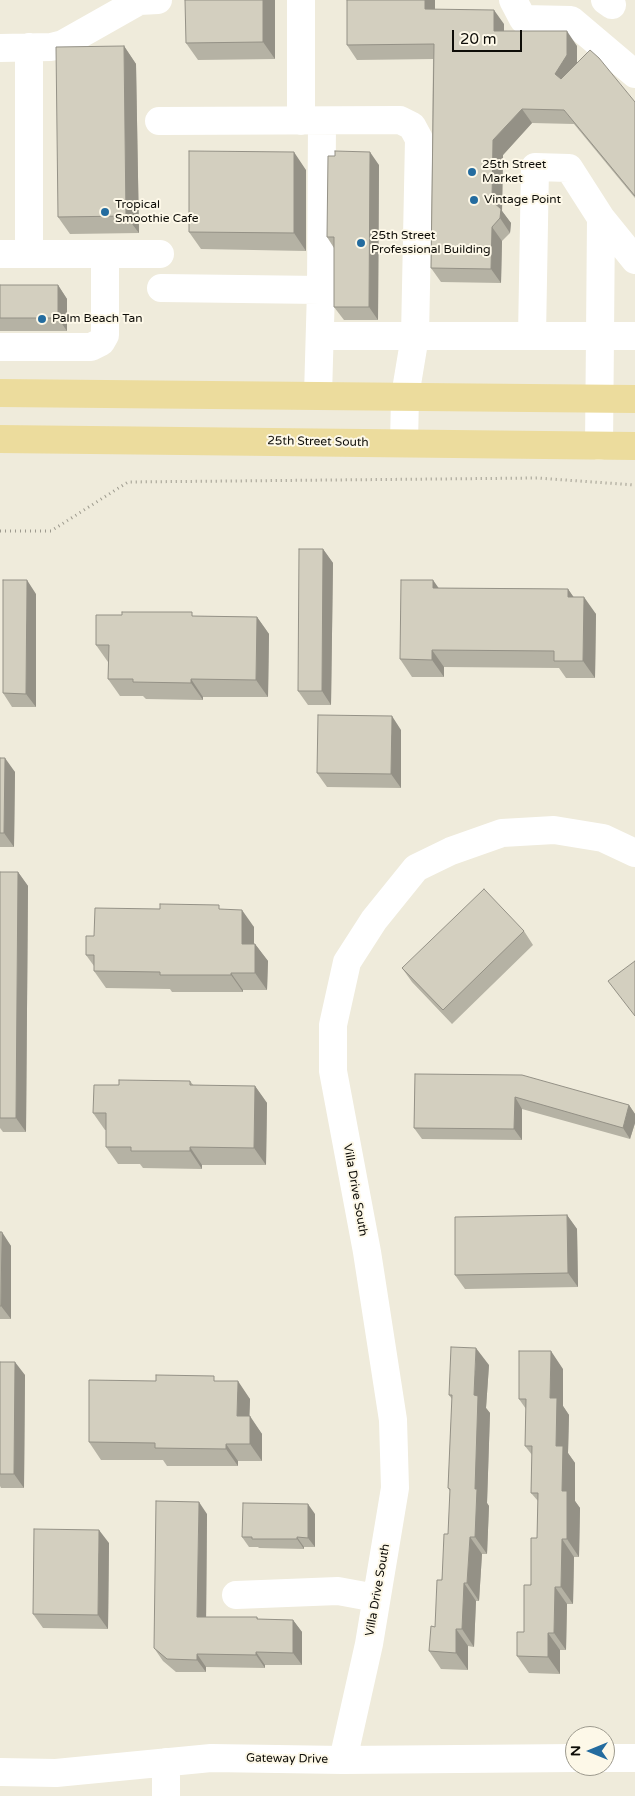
<!DOCTYPE html>
<style>
body{margin:0}
#map{position:relative;width:635px;height:1796px;overflow:hidden;background:#efebdb;font-family:"Varela Round",sans-serif}
canvas{display:block}
.north{position:absolute;left:565px;top:1726px;width:50px;height:50px;box-sizing:border-box;background:#fdf8e8;border:1px solid #9d9a8e;border-radius:50%;rotate:270deg;font-size:14px;font-weight:700;line-height:20px;text-align:center;color:#0e0d08}
.north::after{content:'';display:block;margin:auto;width:18px;height:22px;background:#246c9f;clip-path:polygon(50% 0,100% 100%,50% 72%,0 100%)}
.scale{position:absolute;left:452px;top:30px;width:70px;height:22px;box-sizing:border-box;border:2px solid #0e0d08;border-top:0;padding-left:6px;font-size:15px;line-height:18px;white-space:nowrap;color:#0e0d08;-webkit-text-stroke:4px #fdf8e8;paint-order:stroke}
</style>
<div id="map">
<canvas width="635" height="1796"></canvas>
<div class="north">N</div>
<div class="scale">20 m</div>
</div>
<script>
const g = document.querySelector('canvas').getContext('2d');
g.lineJoin = 'round';
const toPath = rows => new Path2D(rows.map(r => 'M' + r).join(''));
function strokePath(path, color, width, dash) { g.strokeStyle = color; g.lineWidth = width; g.lineCap = dash ? 'butt' : 'round'; g.setLineDash(dash || []); g.stroke(path); }
function fill(path, color) { g.fillStyle = color; g.fill(path, 'evenodd'); }
function label(font, color, halo, rows, align = 'center') {
  g.font = font + ' "Varela Round",sans-serif'; g.lineWidth = 4; g.setLineDash([]); g.textBaseline = 'middle'; g.strokeStyle = halo; g.fillStyle = color; for (const [text, x, y, turn = 0] of rows) {
    g.save(); g.translate(x, y); g.rotate((+turn || 0) * Math.PI / 180); g.textAlign = isNaN(turn) ? turn : align; if (halo) g.strokeText(text, 0, 0); g.fillText(text, 0, 0); g.restore();
  }
}
strokePath(toPath([
 [0,531,51,531,128,482,537,478,635,485]
]), '#9d9a8e', 3, [1, 4]);
strokePath(toPath([
 [513,0,523,19,571,20,635,74],
 [605,0,612,5],
 [29,47,29,254],
 [0,48,51,47,63,44,139,1,158,0],
 [159,121,400,120,412,126,419,139,415,336,320,336],
 [301,121,301,0],
 [601,218,635,260],
 [0,254,160,254],
 [161,288,321,290],
 [532,336,535,167,569,168,601,218,600,336,635,336],
 [0,347,91,347,101,342,105,335,105,254],
 [318,395,321,290,322,121],
 [404,443,405,396,415,336,600,336,599,446],
 [236,1595,338,1591,376,1598],
 [605,1758,635,1758],
 [343,1760,369,1644,395,1488,393,1420,367,1252,333,1071,333,1025,347,962,374,920,416,868,451,851,502,833,554,830,603,838,635,853],
 [166,1762,166,1796],
 [0,1772,56,1773,211,1758,343,1760,575,1758]
]), '#fff', 28);
strokePath(toPath([
 [0,393,635,399],
 [0,439,635,446]
]), '#ecdc9d', 28);
fill(toPath([
 [275,0,275,59,198,60,186,43],
 [347,0,435,0,435,9,504,24,504,31,577,46,577,63,635,102,635,198,574,124,532,123,503,155,502,211,511,223,510,233,502,241,501,283,441,282,431,268,433,59,357,60,347,45],
 [124,46,136,64,139,233,70,234,58,217],
 [335,156,379,165,378,320,344,320,334,307,334,248,327,237],
 [306,170,306,251,201,249,189,232],
 [0,285,58,285,67,299,67,331,0,331],
 [323,549,333,563,331,705,308,705,298,691],
 [438,588,568,589,573,597,596,614,595,678,566,678,559,668,444,667,444,677,412,677,400,659],
 [36,594,36,707,12,707,3,693],
 [195,616,257,617,269,634,268,697,203,697,203,700,146,699,143,696,120,696,108,679,108,662,96,645],
 [401,730,401,788,327,787,317,773],
 [0,758,15,772,14,847,0,847],
 [0,872,18,872,28,886,26,1132,3,1132,0,1128],
 [222,909,254,927,254,944,255,944,268,961,267,990,243,990,243,992,172,992,170,989,106,988,94,971,94,966,86,955,94,936],
 [524,931,533,945,452,1024,412,982,402,968],
 [415,1074,629,1105,635,1114,635,1123,630,1139,522,1109,522,1140,422,1139,414,1128],
 [190,1081,194,1086,255,1086,267,1103,266,1165,202,1165,202,1169,143,1168,140,1164,118,1164,106,1147,106,1130,105,1130,93,1113,119,1085],
 [567,1215,577,1229,578,1287,465,1289,455,1275],
 [0,1232,11,1246,11,1319,0,1319],
 [0,1362,25,1375,24,1488,1,1488,0,1486],
 [489,1365,486,1408,490,1413,487,1503,489,1506,487,1554,482,1554,479,1601,476,1601,474,1647,468,1646,468,1670,441,1669,429,1651,435,1627,448,1534,450,1491,448,1488,452,1399,449,1395],
 [563,1369,563,1406,569,1415,568,1453,575,1463,575,1501,580,1508,579,1557,574,1557,573,1604,567,1604,566,1650,560,1650,560,1674,529,1673,517,1656,524,1632,537,1538,538,1501,531,1493,532,1455,525,1446,526,1409,519,1399],
 [218,1381,250,1399,249,1416,262,1434,262,1461,238,1461,238,1466,167,1466,163,1460,101,1460,89,1442],
 [207,1514,206,1617,257,1617,258,1619,293,1620,302,1632,302,1665,265,1665,265,1668,206,1667,206,1672,176,1672,163,1661,154,1648],
 [315,1514,315,1547,304,1547,304,1549,259,1548,258,1547,249,1547,242,1537],
 [109,1543,108,1629,43,1628,33,1614]
]), '#b5b2a4');
fill(toPath([
 [263,0,275,0,275,59,263,42],
 [425,0,435,0,435,23,425,9],
 [494,10,504,24,504,45,494,31],
 [567,31,577,46,577,70,565,88,555,74],
 [124,46,136,64,139,233,126,216],
 [522,109,532,123,503,155,502,211,511,223,510,233,500,218,492,201,493,140],
 [294,152,306,170,306,251,294,233],
 [370,152,379,165,378,320,369,307],
 [492,227,502,241,501,283,491,269],
 [58,285,67,299,67,331,58,318],
 [323,549,333,563,331,705,322,691],
 [27,580,36,594,36,707,26,694],
 [433,580,445,597,433,588],
 [568,589,580,606,568,597],
 [584,597,596,614,595,678,583,661],
 [257,617,269,634,268,697,256,680],
 [432,650,444,667,444,677,432,660],
 [191,679,203,697,203,700,191,683],
 [392,716,401,730,401,788,391,774],
 [5,758,15,772,14,847,4,833],
 [18,872,28,886,26,1132,16,1118],
 [242,910,254,927,254,961,242,944],
 [255,944,268,961,267,990,255,973],
 [231,973,243,990,243,992,231,975],
 [255,1086,267,1103,266,1165,254,1148],
 [515,1097,522,1109,522,1140,514,1129],
 [629,1105,635,1114,635,1123,630,1139,623,1128],
 [190,1147,202,1165,202,1169,190,1151],
 [567,1215,577,1229,578,1287,568,1273],
 [2,1232,11,1246,11,1319,1,1306],
 [476,1348,489,1365,486,1408,490,1413,487,1503,489,1506,487,1554,475,1537,474,1395],
 [551,1351,563,1369,563,1406,569,1415,568,1453,575,1463,575,1501,580,1508,579,1557,567,1539,562,1491,550,1398],
 [15,1362,25,1375,24,1488,14,1474],
 [238,1381,250,1399,249,1433,237,1416],
 [250,1416,262,1434,262,1461,250,1444],
 [226,1444,238,1461,238,1466,226,1449],
 [199,1502,207,1514,206,1629,197,1617],
 [308,1504,315,1514,315,1547,308,1538],
 [99,1530,109,1543,108,1629,98,1615],
 [297,1537,304,1547,304,1549,297,1539],
 [470,1537,482,1554,479,1601,467,1583],
 [562,1539,574,1557,573,1604,561,1587],
 [464,1583,476,1601,474,1647,462,1629],
 [555,1587,567,1604,566,1650,554,1633],
 [293,1620,302,1632,302,1665,293,1653],
 [456,1629,468,1646,468,1670,456,1653],
 [548,1633,560,1650,560,1674,548,1657],
 [256,1652,265,1665,265,1668,256,1655],
 [197,1654,206,1667,206,1672,197,1660]
]), '#949186');
const building = toPath([
 [185,0,263,0,263,42,186,43,185,0],
 [347,0,425,0,425,9,494,10,494,31,567,31,567,55,555,74,561,79,590,50,599,58,635,102,635,196,564,110,522,109,493,140,492,201,501,209,500,218,492,227,491,269,431,268,434,44,347,45,347,0],
 [124,46,126,216,58,217,56,47,124,46],
 [189,151,294,152,294,233,189,232,189,151],
 [335,151,370,152,369,307,334,307,334,237,327,237,328,156,335,156,335,151],
 [0,285,58,285,58,318,0,318,0,285],
 [299,549,323,549,322,691,298,691,299,549],
 [3,580,27,580,26,694,3,693,3,580],
 [401,580,433,580,433,588,568,589,568,597,584,597,583,661,554,661,554,651,432,650,432,660,400,659,401,580],
 [122,612,192,612,192,616,257,617,256,680,191,679,191,683,133,682,133,679,108,679,109,645,96,645,96,615,122,615,122,612],
 [318,715,392,716,391,774,317,773,318,715],
 [0,758,5,758,4,833,0,833,0,758],
 [0,872,18,872,16,1118,0,1118,0,872],
 [484,889,524,931,443,1010,402,968,484,889],
 [160,904,219,905,219,909,242,910,242,944,255,944,255,973,231,973,231,975,160,975,160,972,94,971,94,955,86,955,86,936,94,936,95,908,160,909,160,904],
 [635,961,635,1016,608,981,635,961],
 [415,1074,522,1075,629,1105,623,1128,515,1097,514,1129,414,1128,415,1074],
 [119,1080,190,1081,190,1085,255,1086,254,1148,190,1147,190,1151,131,1151,131,1147,106,1147,106,1113,93,1113,94,1085,119,1085,119,1080],
 [567,1215,568,1273,455,1275,455,1217,567,1215],
 [0,1232,2,1232,1,1306,0,1306,0,1232],
 [451,1347,476,1348,474,1395,478,1396,475,1489,477,1489,475,1537,470,1537,467,1583,464,1583,462,1629,456,1629,456,1653,429,1651,431,1626,435,1627,437,1580,442,1580,444,1534,448,1534,450,1489,448,1488,452,1395,449,1395,451,1347],
 [519,1351,551,1351,550,1398,557,1398,556,1446,563,1446,562,1491,567,1491,567,1539,562,1539,561,1587,555,1587,554,1633,548,1633,548,1657,517,1656,517,1632,524,1632,524,1585,531,1585,531,1538,537,1538,538,1493,531,1493,532,1446,525,1446,526,1399,519,1399,519,1351],
 [0,1362,15,1362,14,1474,0,1474,0,1362],
 [156,1375,214,1376,214,1381,238,1381,237,1416,250,1416,250,1444,226,1444,226,1449,155,1448,155,1443,89,1442,89,1380,156,1381,156,1375],
 [156,1501,199,1502,197,1617,257,1617,257,1619,293,1620,293,1653,256,1652,256,1655,197,1654,197,1660,167,1659,154,1648,156,1501],
 [243,1503,308,1504,308,1538,297,1537,297,1539,252,1539,252,1537,242,1537,243,1503],
 [34,1529,99,1530,98,1615,33,1614,34,1529]
]);
fill(building, '#d3cfbf');
strokePath(building, '#949186', 1);
for (const [x, y, r, color] of [
 [472,172,5,"#246c9f"],
 [474,200,5,"#246c9f"],
 [105,212,5,"#246c9f"],
 [361,243,5,"#246c9f"],
 [42,319,5,"#246c9f"]
]) { const dot = new Path2D(); dot.arc(x, y, r, 0, 2 * Math.PI); g.fillStyle = color; g.fill(dot); strokePath(dot, '#fdf8e8', 2); }
label('12px', '#0e0d08', '#fdf8e8', [
 ["25th Street",482,165],
 ["Market",482,179],
 ["Vintage Point",484,200],
 ["Tropical",115,205],
 ["Smoothie Cafe",115,219],
 ["25th Street",371,236],
 ["Professional Building",371,250],
 ["Palm Beach Tan",52,319]
], 'left');
label('12px', '#0e0d08', '#fdf8e8', [
 ["25th Street South",318,442,1],
 ["Villa Drive South",355,1190,80],
 ["Villa Drive South",378,1590,-80],
 ["Gateway Drive",287,1759,1]
]);
</script>
